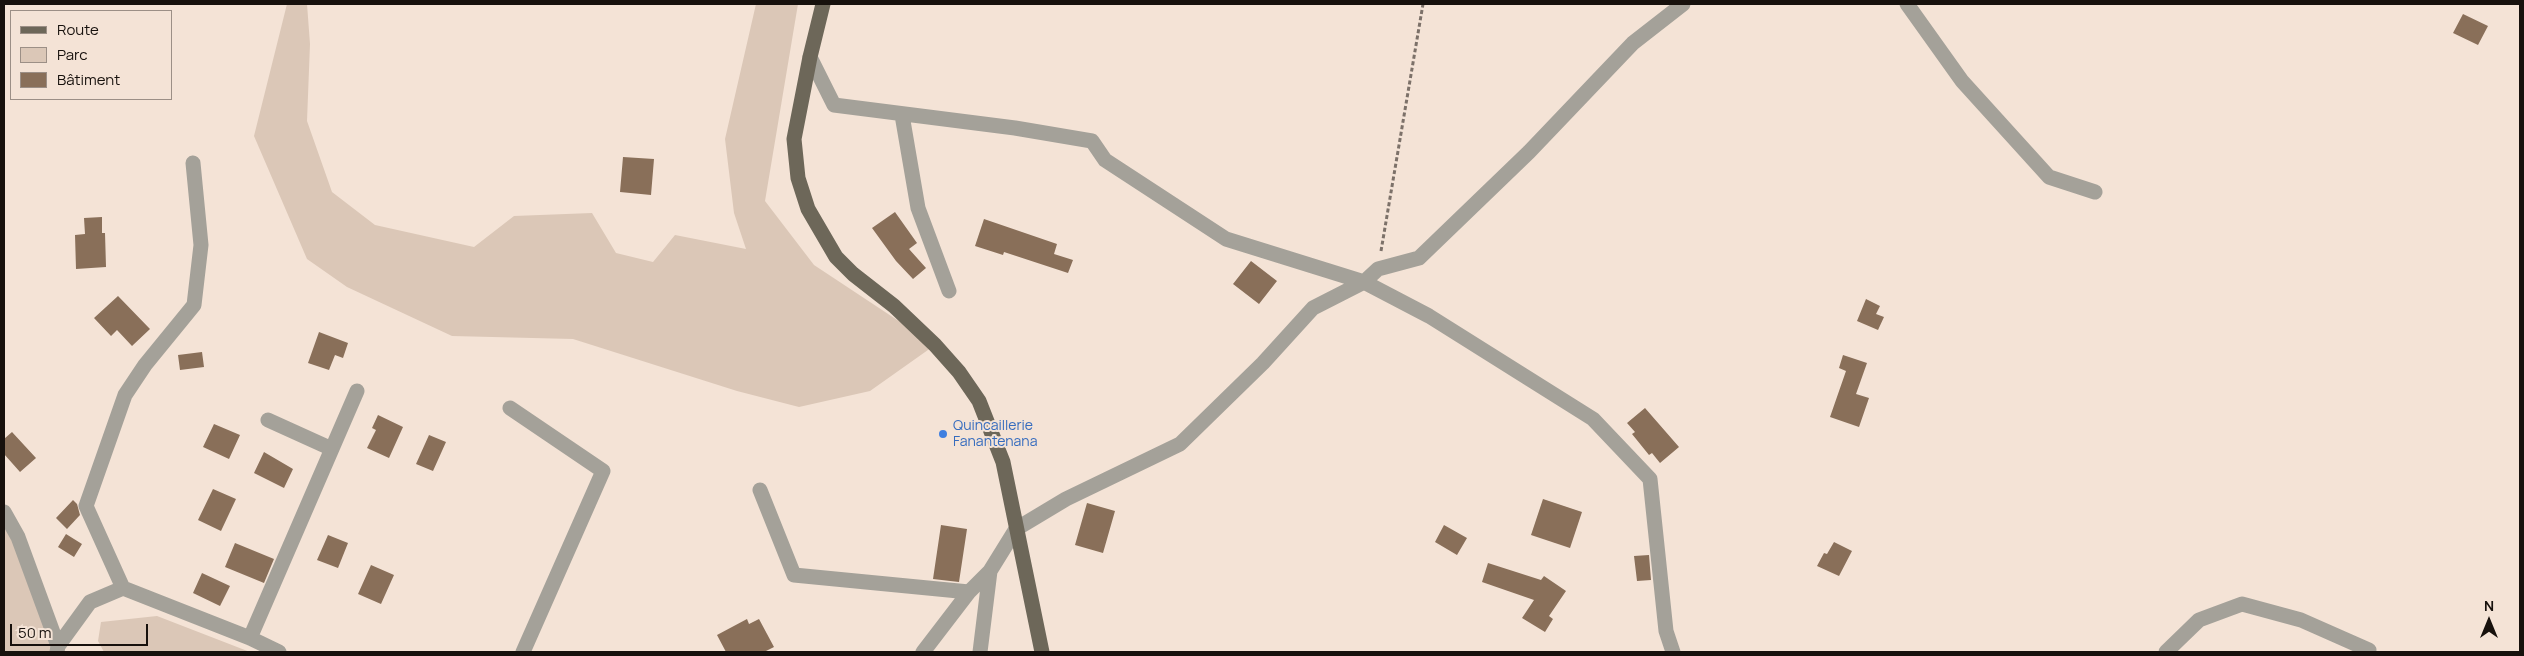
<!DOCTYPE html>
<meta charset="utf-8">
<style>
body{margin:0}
#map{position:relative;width:2524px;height:656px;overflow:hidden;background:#f4e3d6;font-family:Manrope,sans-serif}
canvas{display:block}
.frame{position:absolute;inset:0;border:5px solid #17110d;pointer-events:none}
.legend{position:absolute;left:10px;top:10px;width:162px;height:90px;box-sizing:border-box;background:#f4e3d6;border:1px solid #9c8f86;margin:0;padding:6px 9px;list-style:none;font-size:15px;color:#17110d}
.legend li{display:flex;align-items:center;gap:10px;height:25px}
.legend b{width:25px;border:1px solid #9c8f86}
.north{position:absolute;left:2464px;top:596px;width:50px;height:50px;-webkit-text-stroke:4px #f4e3d6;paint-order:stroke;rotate:0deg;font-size:14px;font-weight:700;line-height:20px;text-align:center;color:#17110d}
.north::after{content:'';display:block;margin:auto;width:18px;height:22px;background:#17110d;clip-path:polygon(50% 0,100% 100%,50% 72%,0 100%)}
.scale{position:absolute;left:10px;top:624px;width:138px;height:22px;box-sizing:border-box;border:2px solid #17110d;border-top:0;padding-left:6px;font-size:15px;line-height:18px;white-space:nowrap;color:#17110d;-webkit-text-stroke:4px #f4e3d6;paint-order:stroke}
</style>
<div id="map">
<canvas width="2524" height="656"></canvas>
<div class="frame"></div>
<ul class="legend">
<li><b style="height:6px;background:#6d6759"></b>Route</li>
<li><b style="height:14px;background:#dbc7b7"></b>Parc</li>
<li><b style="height:14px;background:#896f59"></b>Bâtiment</li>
</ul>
<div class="north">N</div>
<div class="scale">50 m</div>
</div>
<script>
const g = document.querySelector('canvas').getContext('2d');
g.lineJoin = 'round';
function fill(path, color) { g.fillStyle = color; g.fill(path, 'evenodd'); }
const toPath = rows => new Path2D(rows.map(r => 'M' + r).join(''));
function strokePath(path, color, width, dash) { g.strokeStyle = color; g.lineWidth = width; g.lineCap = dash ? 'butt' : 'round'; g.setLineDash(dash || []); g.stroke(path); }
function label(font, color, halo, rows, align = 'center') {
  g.font = font + ' Manrope,sans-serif'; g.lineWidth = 4; g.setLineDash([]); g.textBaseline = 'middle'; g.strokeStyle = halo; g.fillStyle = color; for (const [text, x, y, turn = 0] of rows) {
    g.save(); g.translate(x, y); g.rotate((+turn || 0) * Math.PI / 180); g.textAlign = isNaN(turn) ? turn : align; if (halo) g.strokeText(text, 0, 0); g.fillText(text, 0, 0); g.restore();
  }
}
fill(toPath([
 [287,4,307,4,310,44,307,121,332,192,375,225,474,247,514,216,592,213,616,253,653,262,675,235,746,249,734,213,725,139,756,4,798,4,765,201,814,265,935,345,870,391,799,407,737,391,573,339,452,336,347,287,307,259,254,136],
 [4,508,57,652,4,652],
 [157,616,250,652,104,652,98,641,101,622]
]), '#dbc7b7');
fill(toPath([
 [2463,14,2488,26,2478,45,2453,33],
 [623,157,654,159,651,195,620,192],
 [895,212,917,243,909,249,926,268,913,279,896,261,872,228],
 [102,217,102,233,105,233,106,267,76,269,75,235,85,234,84,218],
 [984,219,1057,244,1054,254,1073,260,1068,273,1004,252,1003,255,975,246],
 [1251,261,1277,281,1259,304,1233,284],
 [118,296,150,329,132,346,117,330,111,336,94,318],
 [1866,299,1880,306,1876,314,1884,317,1878,330,1857,321],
 [319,332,348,343,343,358,335,355,329,370,308,363],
 [202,352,204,367,180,370,178,355],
 [1843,355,1867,363,1856,394,1869,398,1859,427,1830,417,1846,371,1839,368],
 [1645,408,1679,447,1660,463,1652,453,1649,455,1632,434,1635,432,1627,423],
 [378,415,403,427,389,458,367,448,376,430,372,428],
 [214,424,240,435,229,459,203,447],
 [12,432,36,458,20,472,4,454,4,439],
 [429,435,446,442,433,471,416,464],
 [264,452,293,469,284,488,254,473],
 [213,489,236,499,221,531,198,520],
 [1543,499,1582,512,1570,548,1531,535],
 [73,500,77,504,80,515,67,529,56,518],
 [1087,503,1115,511,1103,553,1075,545],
 [941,525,967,529,959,582,933,579],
 [1444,525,1467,538,1457,555,1435,542],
 [66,534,82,544,74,557,58,547],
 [328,535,348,543,338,568,317,560],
 [1834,542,1852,551,1839,576,1817,566,1824,553,1827,554],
 [235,543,274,559,264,583,225,567],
 [1649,555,1651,580,1637,581,1634,556],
 [1488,563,1541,580,1544,576,1566,591,1549,616,1553,619,1545,632,1522,618,1534,600,1482,582],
 [371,565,394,575,381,604,358,594],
 [202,573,230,586,220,606,193,593],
 [747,619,749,624,759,619,774,647,764,652,726,652,717,635]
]), '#896f59');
strokePath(toPath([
 [1381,251,1423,4]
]), '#7c7169', 3, [4, 2.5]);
strokePath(toPath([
 [1907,4,1962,81,2049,177,2095,192],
 [810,57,834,105,1015,128,1092,141,1105,160,1226,239,1364,282,1429,316,1593,419,1650,479,1666,631,1673,652],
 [902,115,918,208,949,291],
 [510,408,603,471,523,652],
 [268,420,332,449],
 [760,490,794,575,969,592],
 [4,512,18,537,58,646],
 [123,588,86,506,125,395,145,365,194,305,201,245,193,163],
 [250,638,357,391],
 [57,652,58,646,90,602,123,588,250,638,279,652],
 [923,652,969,592,990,571],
 [980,652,990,571,1016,529,1066,499,1180,444,1263,363,1313,308,1364,282,1378,269,1419,258,1529,152,1633,43,1683,4],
 [2166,652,2199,620,2242,604,2301,620,2369,650]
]), '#a4a199', 15);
strokePath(toPath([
 [823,4,810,57,794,139,798,178,808,209,836,257,853,274,894,306,935,345,959,372,979,401,1003,462,1042,652]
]), '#6d6759', 15);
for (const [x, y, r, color] of [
 [943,434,5,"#3f7fe0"]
]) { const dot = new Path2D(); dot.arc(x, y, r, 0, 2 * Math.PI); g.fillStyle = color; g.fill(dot); strokePath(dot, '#f4e3d6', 2); }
label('14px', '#366cbe', '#f4e3d6', [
 ["Quincaillerie",953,426],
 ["Fanantenana",953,442]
], 'left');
</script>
